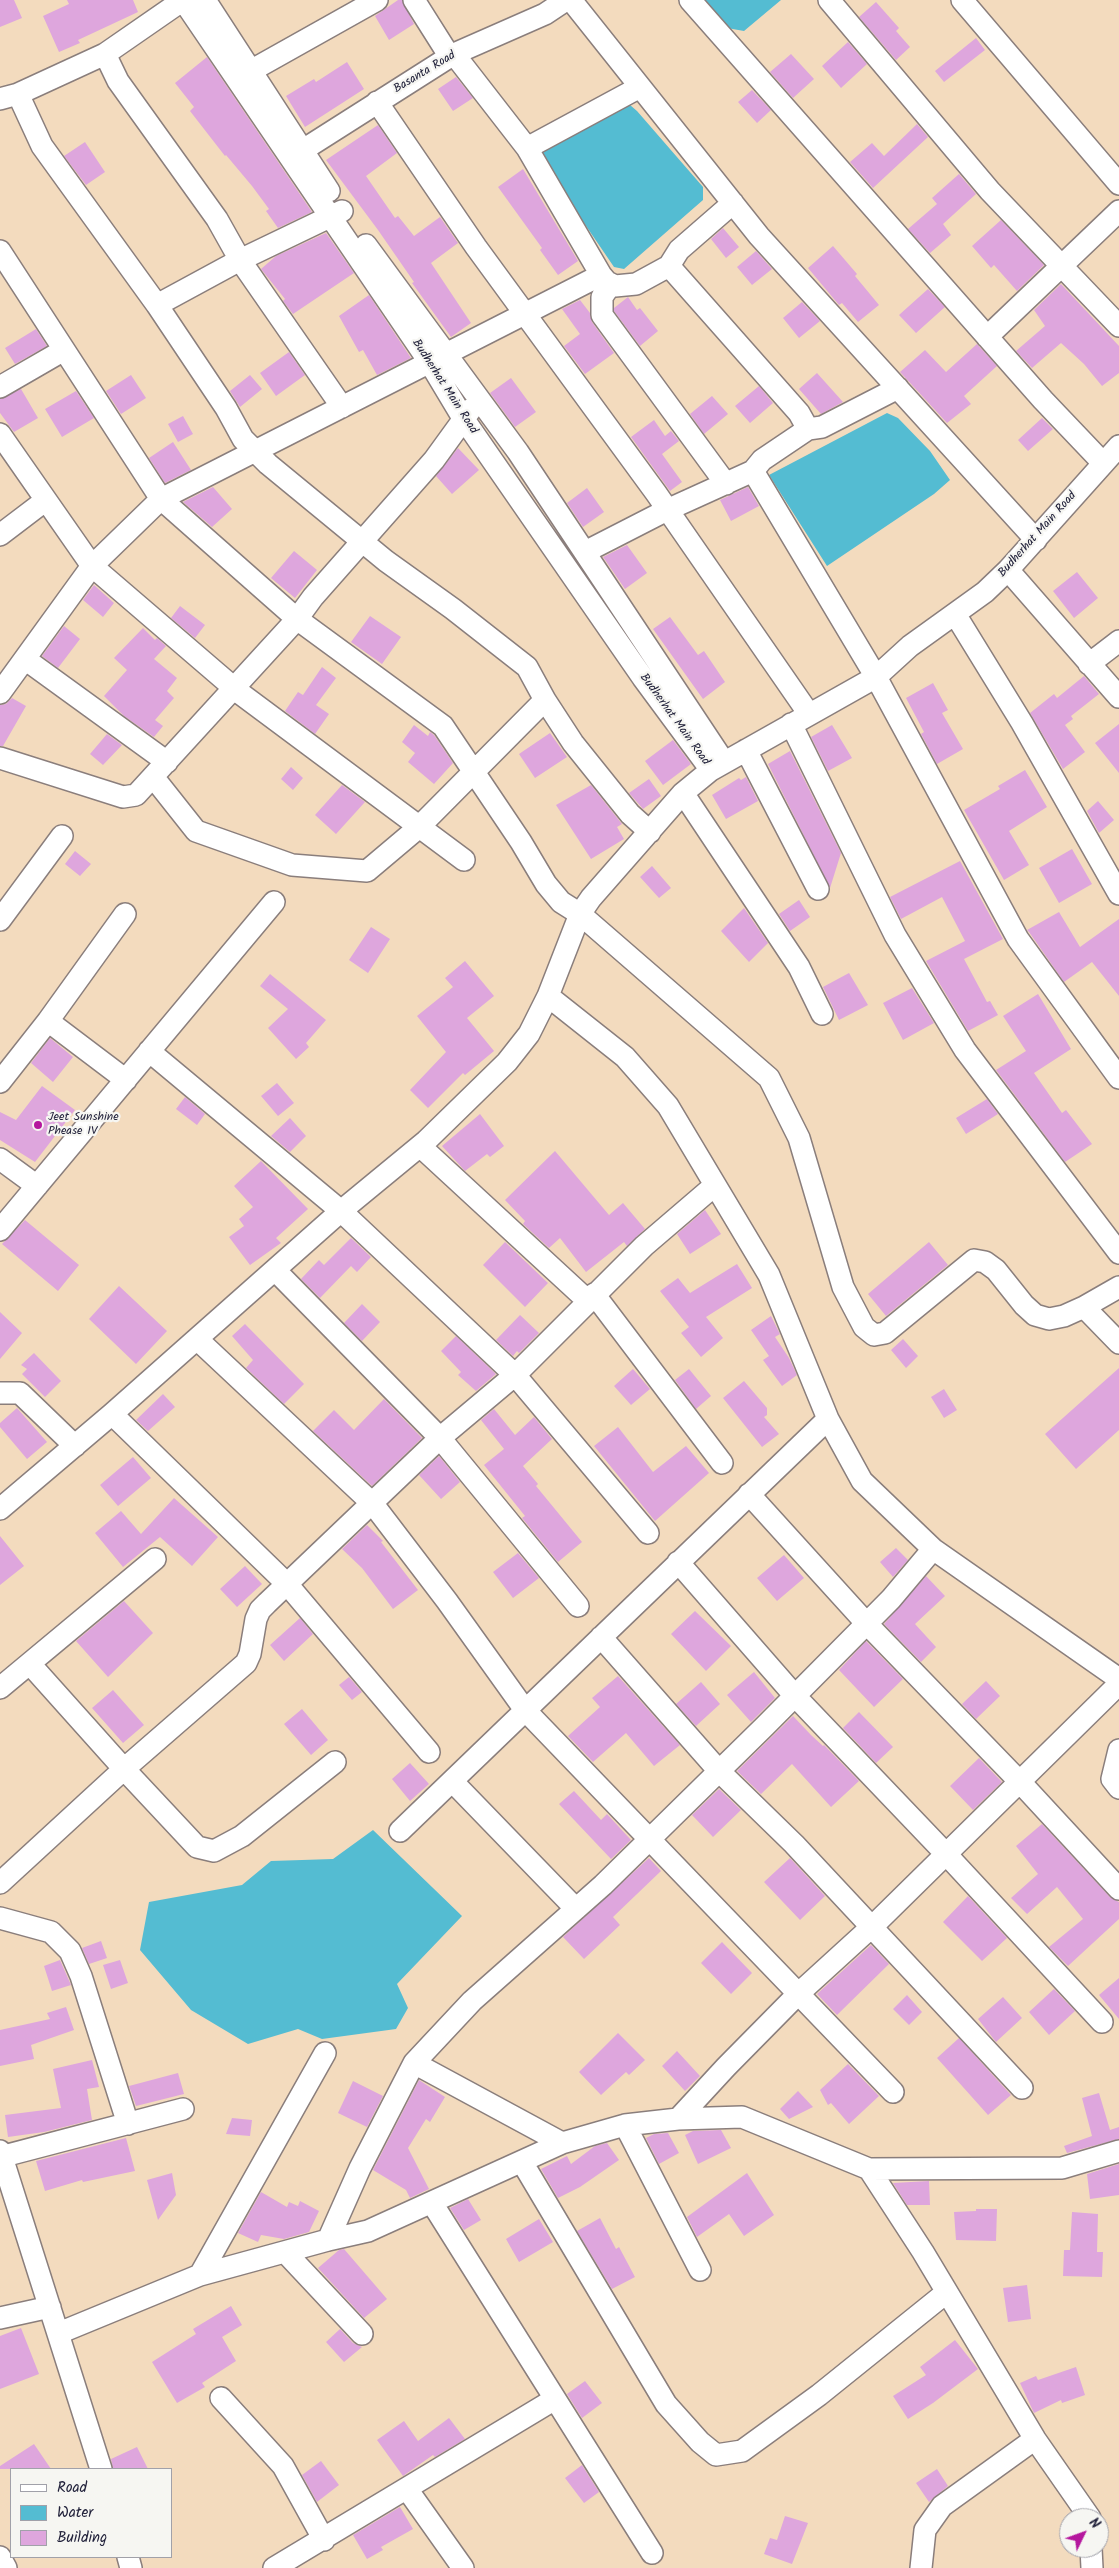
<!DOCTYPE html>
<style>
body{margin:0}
#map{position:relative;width:1119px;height:2568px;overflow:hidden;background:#f3dbbe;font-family:Kalam,sans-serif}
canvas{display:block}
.legend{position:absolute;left:10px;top:2468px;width:162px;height:90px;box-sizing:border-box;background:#f6f6f2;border:1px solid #a1a1a9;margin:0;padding:6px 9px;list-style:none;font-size:15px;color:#22223b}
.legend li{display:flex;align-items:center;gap:10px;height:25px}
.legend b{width:25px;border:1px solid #a1a1a9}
.north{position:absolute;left:1059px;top:2508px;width:50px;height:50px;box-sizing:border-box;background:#f6f6f2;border:1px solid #a1a1a9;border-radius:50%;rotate:48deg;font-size:14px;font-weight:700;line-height:20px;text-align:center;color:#22223b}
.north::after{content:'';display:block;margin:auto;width:18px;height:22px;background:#b5179e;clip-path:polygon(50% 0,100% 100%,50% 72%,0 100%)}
</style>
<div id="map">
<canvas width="1119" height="2568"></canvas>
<ul class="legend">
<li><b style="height:6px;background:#fff"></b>Road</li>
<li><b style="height:14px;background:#54bcd2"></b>Water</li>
<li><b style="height:14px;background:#dea6dd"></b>Building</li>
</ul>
<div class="north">N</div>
</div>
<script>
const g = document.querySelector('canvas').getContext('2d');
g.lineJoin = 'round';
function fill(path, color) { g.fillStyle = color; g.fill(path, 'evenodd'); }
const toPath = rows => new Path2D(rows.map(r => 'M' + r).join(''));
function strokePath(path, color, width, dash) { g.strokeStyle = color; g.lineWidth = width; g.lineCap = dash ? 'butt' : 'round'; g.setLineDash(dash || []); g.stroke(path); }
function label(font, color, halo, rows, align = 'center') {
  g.font = font + ' Kalam,sans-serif'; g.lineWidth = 4.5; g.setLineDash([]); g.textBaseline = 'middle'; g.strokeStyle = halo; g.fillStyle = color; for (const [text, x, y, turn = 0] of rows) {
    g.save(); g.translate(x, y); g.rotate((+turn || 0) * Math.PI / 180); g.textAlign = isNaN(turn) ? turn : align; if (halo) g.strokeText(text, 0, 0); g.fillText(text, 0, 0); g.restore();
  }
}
fill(toPath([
 [705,0,781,0,744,31,727,28],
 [623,99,637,111,703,187,703,200,624,269,614,267,584,223,539,169,537,147],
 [887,413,898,418,930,451,950,480,934,494,827,566,769,475],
 [373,1830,462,1916,397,1984,408,2008,396,2029,322,2039,298,2029,248,2044,191,2010,140,1950,149,1902,242,1885,271,1861,333,1859]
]), '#54bcd2');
fill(toPath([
 [0,0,14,0,22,18,0,27],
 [67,0,133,0,138,12,78,40,80,43,59,52,43,16,69,4],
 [398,0,402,0,414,24,389,40,375,16],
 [876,2,899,28,896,31,910,47,896,60,859,17],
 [976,38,985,50,944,82,935,71],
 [848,42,867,64,841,88,822,66],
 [791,54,814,79,793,98,770,72],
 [207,57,312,212,278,228,266,211,269,209,252,186,226,155,225,156,190,111,194,107,175,83],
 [347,62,364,89,305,127,286,96,314,79,316,82],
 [456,77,473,98,453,111,438,89],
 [752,90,771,110,757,123,738,102],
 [917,124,928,137,873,188,850,162,872,143,884,156],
 [378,125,397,153,366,176,395,218,398,216,414,236,440,217,458,243,431,263,471,323,451,337,412,283,414,282,378,230,326,160],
 [85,142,105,172,86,185,64,156],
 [523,169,578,261,558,275,540,250,542,248,498,187],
 [959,174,976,194,943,224,951,235,930,253,908,229,937,204,932,198],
 [1001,220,1044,265,1017,291,994,265,991,268,972,246],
 [723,228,739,247,726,258,711,239],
 [326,233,354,273,293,314,283,301,285,299,261,269,276,256],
 [833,246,857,274,855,276,879,305,858,322,842,303,839,305,808,268],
 [756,251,772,269,752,285,737,267],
 [1061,284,1119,346,1119,373,1102,386,1084,364,1061,343,1032,368,1016,351,1045,326,1034,310],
 [928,289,945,307,916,333,899,315],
 [369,295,411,358,377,375,363,350,359,352,339,316],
 [628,297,637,310,640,308,658,331,640,346,614,311,614,308],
 [580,300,590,313,592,322,614,353,585,374,564,346,580,334,562,309],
 [802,302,820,321,799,338,783,318],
 [36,329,47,346,15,364,5,348],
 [977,344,997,366,964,396,971,404,947,423,900,372,925,350,946,372],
 [289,352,305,375,276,396,260,373],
 [817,373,843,402,821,414,799,389],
 [131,375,146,398,121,414,106,391],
 [250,375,262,389,240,407,230,391],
 [511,378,536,412,515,427,490,393],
 [759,386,773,403,750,423,735,406],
 [21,389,38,418,14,432,0,413,0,399],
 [76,391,94,418,62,437,45,409],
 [712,396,728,414,704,434,690,414],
 [183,416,193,434,178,442,168,424],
 [1042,418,1053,429,1028,451,1018,440],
 [654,420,665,436,671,431,679,441,662,454,682,482,670,491,631,437],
 [173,442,191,470,165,483,149,458],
 [458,448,479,470,452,494,436,476],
 [213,487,232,509,212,527,183,502],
 [748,487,759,506,731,521,720,500],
 [587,488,604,512,583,527,567,503],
 [627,545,647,573,625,589,603,557],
 [294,551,317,570,295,598,271,578],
 [1077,572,1098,598,1074,618,1053,591],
 [94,585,114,603,103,617,83,600],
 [180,606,205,625,195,638,171,618],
 [370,616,401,637,382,664,351,642],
 [670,617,698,655,704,651,725,682,703,699,653,629],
 [64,626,80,639,58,668,42,656],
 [143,628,155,640,157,638,166,646,154,659,177,678,167,691,174,698,155,720,163,726,154,737,124,716,104,696,127,670,114,658],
 [322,667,336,678,316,705,329,714,315,734,285,711,298,692,303,695],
 [1084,676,1099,694,1071,716,1073,719,1065,725,1085,752,1063,769,1030,713,1054,694,1057,698],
 [933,683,948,710,942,713,963,749,937,764,921,734,924,732,906,698],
 [12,698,26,706,3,746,0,746,0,705,6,704],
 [1119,724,1119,773,1095,743],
 [414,725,428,736,430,732,434,735,453,763,434,784,408,762,415,753,402,742],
 [832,725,852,758,828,771,811,737],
 [550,733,567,757,535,778,519,754],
 [107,734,122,745,103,765,90,754],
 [673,740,691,764,663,785,645,761],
 [790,751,841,853,830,888,768,764],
 [291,767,303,778,293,790,281,779],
 [1025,770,1047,807,1009,831,1029,865,1004,880,964,810,1000,789,998,786],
 [746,777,758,801,726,819,712,795,739,778,741,780],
 [649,779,661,796,643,809,629,793],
 [342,785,365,802,336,834,315,815],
 [591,785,622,824,617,827,624,839,591,859,556,805],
 [1098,801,1114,820,1099,833,1087,811],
 [1072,849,1092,884,1059,903,1039,868],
 [75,851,91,864,80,876,65,864],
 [960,861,1003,939,964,959,987,1002,990,1001,998,1015,968,1031,926,961,965,941,942,897,901,919,890,897],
 [652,866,671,888,659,898,640,877],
 [799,900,810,917,790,931,779,914],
 [744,908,768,943,749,962,721,931],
 [1059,912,1080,947,1119,919,1119,996,1092,962,1064,982,1029,932,1027,930],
 [371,927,390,939,368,973,349,960],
 [465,961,494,996,467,1018,494,1051,465,1075,463,1073,428,1108,410,1090,446,1052,417,1016,453,987,445,978],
 [849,973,868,1005,839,1020,823,987],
 [270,974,326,1020,306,1043,309,1047,296,1059,268,1028,288,1009,260,986],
 [912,988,934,1023,903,1040,883,1003],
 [1038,994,1071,1049,1034,1073,1062,1113,1066,1110,1092,1144,1065,1162,996,1070,1026,1051,1003,1016],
 [50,1038,73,1057,53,1082,31,1063],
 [277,1083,294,1103,278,1116,261,1096],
 [42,1086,75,1110,35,1162,0,1140,0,1112,16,1120],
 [185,1097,205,1114,197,1125,176,1109],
 [987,1099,998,1114,966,1134,956,1118],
 [480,1114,504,1146,490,1157,487,1154,465,1171,442,1146],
 [290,1118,306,1136,290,1152,271,1136],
 [555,1151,609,1215,623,1203,645,1229,627,1246,624,1242,586,1272,560,1238,549,1248,523,1224,525,1221,505,1200],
 [261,1161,308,1209,276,1238,281,1243,250,1265,229,1237,244,1226,239,1219,253,1207,234,1186],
 [705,1210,721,1234,690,1254,677,1234],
 [25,1220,79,1265,58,1291,2,1244],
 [351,1238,371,1257,357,1272,351,1266,320,1298,301,1279,319,1260,324,1265],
 [505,1242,548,1283,525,1307,483,1265],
 [929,1242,948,1265,886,1316,868,1294],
 [737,1264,752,1288,706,1317,723,1338,701,1357,681,1333,689,1327,660,1291,678,1278,690,1293],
 [119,1286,167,1331,136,1364,89,1319],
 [362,1304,380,1322,362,1341,344,1323],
 [0,1312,22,1333,0,1359],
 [520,1315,539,1333,519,1353,517,1351,513,1356,496,1340],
 [771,1316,780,1334,775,1337,789,1358,797,1375,782,1386,763,1360,769,1356,751,1330],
 [245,1324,304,1384,284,1404,246,1368,253,1360,232,1336],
 [456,1336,496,1374,476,1391,458,1375,461,1372,441,1351],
 [903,1339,918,1356,906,1368,891,1350],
 [34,1353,61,1381,45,1397,22,1374,27,1369,21,1365],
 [1119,1368,1119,1430,1076,1469,1045,1434],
 [633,1369,650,1389,631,1405,614,1386],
 [689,1369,711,1396,696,1409,675,1380],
 [744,1381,767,1408,767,1415,764,1417,779,1434,762,1447,723,1398],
 [944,1389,957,1410,944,1418,931,1397],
 [163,1394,175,1407,148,1431,136,1420],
 [384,1399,422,1438,372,1486,313,1431,334,1410,354,1430],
 [17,1408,47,1442,27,1459,0,1427,0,1423],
 [494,1409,515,1435,534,1417,552,1439,523,1466,538,1484,536,1486,582,1542,558,1562,522,1518,525,1516,484,1465,504,1449,481,1420],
 [618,1427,653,1472,686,1446,709,1473,655,1521,594,1446],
 [439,1456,460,1482,441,1499,419,1475],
 [133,1457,151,1478,118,1506,100,1485],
 [174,1498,218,1537,192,1566,160,1537,123,1567,95,1533,121,1511,141,1534],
 [367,1525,383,1541,381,1542,418,1590,393,1609,362,1568,342,1549],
 [0,1536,24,1566,0,1585],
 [896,1548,908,1560,893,1577,880,1562],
 [518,1553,539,1578,513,1598,493,1572],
 [784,1555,804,1578,777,1601,757,1578],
 [245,1566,262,1584,237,1607,220,1589],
 [926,1576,945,1596,915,1624,936,1647,921,1662,884,1624],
 [124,1601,153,1633,108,1677,76,1641],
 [695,1611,731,1646,706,1671,671,1634],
 [300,1618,313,1634,284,1661,270,1645],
 [866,1641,903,1679,874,1707,839,1670],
 [754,1672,775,1698,751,1722,727,1695],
 [618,1676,680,1745,654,1766,626,1733,593,1762,568,1736,600,1707,592,1698],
 [349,1677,362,1692,352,1700,339,1685],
 [986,1681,1000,1696,976,1719,962,1704],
 [701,1682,720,1704,696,1726,676,1704],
 [113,1690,144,1725,123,1743,92,1708],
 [302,1709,328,1740,311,1755,284,1724],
 [859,1712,893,1747,876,1763,843,1728],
 [793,1716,811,1735,823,1746,824,1745,859,1781,831,1807,792,1764,761,1794,737,1771],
 [979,1758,1002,1782,973,1810,950,1786],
 [410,1763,429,1784,410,1801,392,1779],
 [719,1789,741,1810,713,1837,692,1815],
 [574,1791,601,1820,607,1814,631,1840,611,1859,559,1804],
 [1042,1824,1110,1897,1119,1902,1119,1919,1068,1966,1049,1947,1083,1919,1057,1887,1027,1914,1011,1898,1038,1874,1016,1846],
 [649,1858,661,1871,613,1917,620,1925,584,1959,563,1937],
 [790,1858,825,1896,800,1920,764,1882],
 [968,1896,1007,1938,982,1961,943,1922],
 [101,1941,107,1958,89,1964,82,1948],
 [722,1942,752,1973,731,1994,701,1963],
 [871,1945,889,1964,837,2015,817,1994],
 [60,1960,71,1985,52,1991,44,1966],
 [120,1960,128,1983,111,1989,103,1965],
 [1119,1978,1119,2019,1099,1995],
 [1054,1989,1075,2011,1049,2035,1029,2012],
 [907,1995,922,2012,909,2025,893,2009],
 [1003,1997,1022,2018,996,2042,978,2019],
 [66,2007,74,2030,31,2045,34,2059,0,2066,0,2030,50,2019,47,2013],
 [618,2033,645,2060,629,2075,626,2072,601,2095,579,2072],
 [959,2038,1011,2095,988,2115,937,2058],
 [677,2051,700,2076,685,2091,662,2066],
 [92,2060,99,2087,87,2089,92,2120,44,2132,8,2137,5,2115,61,2108,53,2069],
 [848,2064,879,2096,849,2124,831,2103,828,2105,820,2090],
 [178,2073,184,2094,136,2106,129,2086],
 [419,2080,445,2097,430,2122,426,2119,408,2148,429,2189,410,2198,406,2190,373,2170],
 [353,2081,383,2096,367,2127,338,2113],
 [798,2091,813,2107,789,2119,780,2109],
 [1099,2093,1110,2130,1119,2127,1119,2139,1067,2153,1064,2146,1092,2136,1082,2098],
 [232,2118,252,2120,250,2136,226,2134],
 [721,2130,731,2148,698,2164,685,2135,693,2131],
 [668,2133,679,2153,659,2164,646,2138,654,2134],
 [126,2138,135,2171,83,2182,82,2180,45,2191,36,2161],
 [607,2143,619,2160,580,2187,558,2198,541,2169,567,2156,571,2164,595,2146],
 [1119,2164,1119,2195,1090,2199,1087,2174],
 [172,2173,176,2195,158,2220,147,2180],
 [747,2173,774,2215,744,2236,729,2214,697,2237,687,2217],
 [929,2181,930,2205,907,2205,893,2183],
 [261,2192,287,2207,289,2202,298,2206,300,2201,319,2211,309,2232,284,2239,261,2235,258,2242,238,2233],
 [468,2199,481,2220,464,2230,450,2208],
 [976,2209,997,2209,996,2241,956,2240,954,2212,976,2211],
 [1072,2212,1098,2214,1097,2252,1103,2252,1102,2277,1063,2276,1064,2250,1070,2250],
 [600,2218,616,2249,619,2247,635,2277,612,2289,577,2231],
 [539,2219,553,2242,519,2262,506,2239],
 [344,2249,387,2299,364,2318,318,2268,339,2250],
 [1027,2285,1031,2319,1008,2322,1003,2288],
 [231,2306,242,2325,222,2337,236,2361,202,2383,205,2387,177,2403,152,2362,196,2334,193,2329],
 [21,2328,39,2374,0,2389,0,2336],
 [340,2329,353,2343,362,2347,344,2362,326,2342],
 [955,2340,978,2369,933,2403,908,2419,893,2396,926,2375,920,2367],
 [1076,2367,1085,2395,1062,2403,1061,2400,1034,2413,1020,2383,1036,2376,1038,2380],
 [585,2381,602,2403,582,2418,567,2394],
 [449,2418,465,2439,435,2457,433,2455,403,2476,377,2440,404,2421,418,2441],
 [34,2444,51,2469,0,2469,0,2466],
 [137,2447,148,2469,113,2469,111,2459],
 [321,2461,339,2485,317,2502,302,2475],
 [582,2465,599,2492,584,2503,565,2478],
 [937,2469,948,2486,929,2502,916,2483],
 [400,2507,413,2529,381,2547,383,2550,367,2559,353,2535],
 [785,2516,808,2523,792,2564,764,2554,770,2538,777,2540]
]), '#dea6dd');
const minor = toPath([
 [183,0,430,363,463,418,643,678,711,770],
 [205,0,329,191],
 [414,0,450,57],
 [571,0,759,236,1036,540],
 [690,0,1043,400,1103,463],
 [829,0,990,191,1119,326],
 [962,0,1119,184],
 [105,54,118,81,217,219,240,260,342,407],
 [454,54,527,148,601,275,607,282,615,286,636,284,669,266,679,250,733,203],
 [238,78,377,0],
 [18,94,42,146,157,305,226,408,243,439,268,464,386,561,453,609,527,667,545,700,573,743,630,814,650,832],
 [0,99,18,94,105,54,183,0],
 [377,102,476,247,656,493,809,714],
 [527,148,640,87],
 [292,157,454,54,545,14,566,0],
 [366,245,518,452,724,762],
 [0,251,161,499,297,619,443,726,521,842,546,884,561,902,580,914,769,1078,799,1138,843,1287,864,1327,874,1335,885,1333,974,1260,985,1262,996,1270,1024,1305,1035,1315,1049,1319,1064,1316,1084,1307,1119,1287],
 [669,266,799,413,808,429],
 [611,284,602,297,602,315,726,484],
 [157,305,240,260,342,211],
 [987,337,1119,211],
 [0,387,64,350],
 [0,434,92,566,241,694,464,860],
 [753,471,876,677,1018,939,1119,1078],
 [0,535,46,500],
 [585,552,667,510,753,471,762,460,808,429,822,427,898,388],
 [1008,570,1119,697],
 [955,614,1022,723,1119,894],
 [25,659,167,762],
 [1089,664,1119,641],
 [0,693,92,566,161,499,601,275],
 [791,724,895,935,965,1050,1119,1253],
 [746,750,818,889],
 [0,758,123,797,136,795,297,619,313,597,434,460,471,409],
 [154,778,196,831,292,865,367,871,418,828,545,700],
 [683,793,799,967,822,1014],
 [0,920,62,836],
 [548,996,625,1057,668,1106,769,1275,828,1419,862,1481,933,1549,1119,1679],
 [48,1021,126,1080],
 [149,1051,341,1211,515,1375,648,1533],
 [0,1082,48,1021,125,914],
 [420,1146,588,1301],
 [0,1159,37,1186],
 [0,1230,274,902],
 [275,1270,440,1438,578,1606],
 [594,1294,722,1463],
 [1084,1307,1119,1343],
 [197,1339,373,1504,447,1601,525,1710,893,2092],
 [0,1393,20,1393,75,1446],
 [112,1414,287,1584,429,1752],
 [749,1494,867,1624,1020,1782,1119,1889],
 [0,1509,112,1414,341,1211,426,1141,507,1062,529,1034,548,996,580,914,591,898,683,793,711,770,876,677,910,646,985,592,1008,570,1119,446],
 [678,1562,795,1696,946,1854,1102,2022],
 [601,1637,719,1771,794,1844,1022,2088],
 [30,1664,124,1769,197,1847,214,1851,242,1836,335,1762],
 [0,1688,155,1559],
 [1119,1750,1112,1779,1119,1788],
 [452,1781,576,1909],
 [400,1831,828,1419],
 [0,1883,124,1769,246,1663,250,1654,256,1619,260,1610,267,1603,440,1438,515,1375,644,1246,714,1186],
 [0,1918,51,1932,70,1951,81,1976,128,2124],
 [414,2063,562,2143],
 [678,2119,726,2067,798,1994,877,1922,1119,1684],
 [625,2125,700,2270],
 [0,2151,101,2469],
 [0,2157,183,2109],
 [522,2162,666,2404,700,2442,716,2455,742,2451,819,2395,947,2292],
 [869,2169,923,2252,1035,2439,1090,2518],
 [432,2203,652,2553],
 [328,2240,360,2168,414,2063,472,2001,603,1885,765,1726,891,1599,933,1549],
 [286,2253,362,2334],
 [200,2275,325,2053],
 [0,2318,50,2307],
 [59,2333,200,2275,328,2240,368,2231,562,2143,625,2125,678,2119,742,2117,869,2169,1062,2168,1119,2151],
 [221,2398,283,2466,324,2540],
 [407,2489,463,2568],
 [1091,2548,1092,2568],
 [0,2557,6,2568],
 [128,2557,131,2568],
 [274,2568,555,2399],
 [921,2568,925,2530,942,2506,1035,2439]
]);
strokePath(minor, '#8a7e7c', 24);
strokePath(minor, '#fff', 21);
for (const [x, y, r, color] of [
 [38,1125,5,"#b5179e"]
]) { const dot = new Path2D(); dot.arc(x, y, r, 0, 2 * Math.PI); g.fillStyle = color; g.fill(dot); strokePath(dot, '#f6f6f2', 2); }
label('12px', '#22223b', '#f6f6f2', [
 ["Basanta Road",425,73,-31],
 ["Budherhat Main Road",444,387,57],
 ["Budherhat Main Road",1038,535,-48],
 ["Budherhat Main Road",674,720,54]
]);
label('12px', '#22223b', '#f6f6f2', [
 ["Jeet Sunshine",48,1118],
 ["Phease IV",48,1132]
], 'left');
</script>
